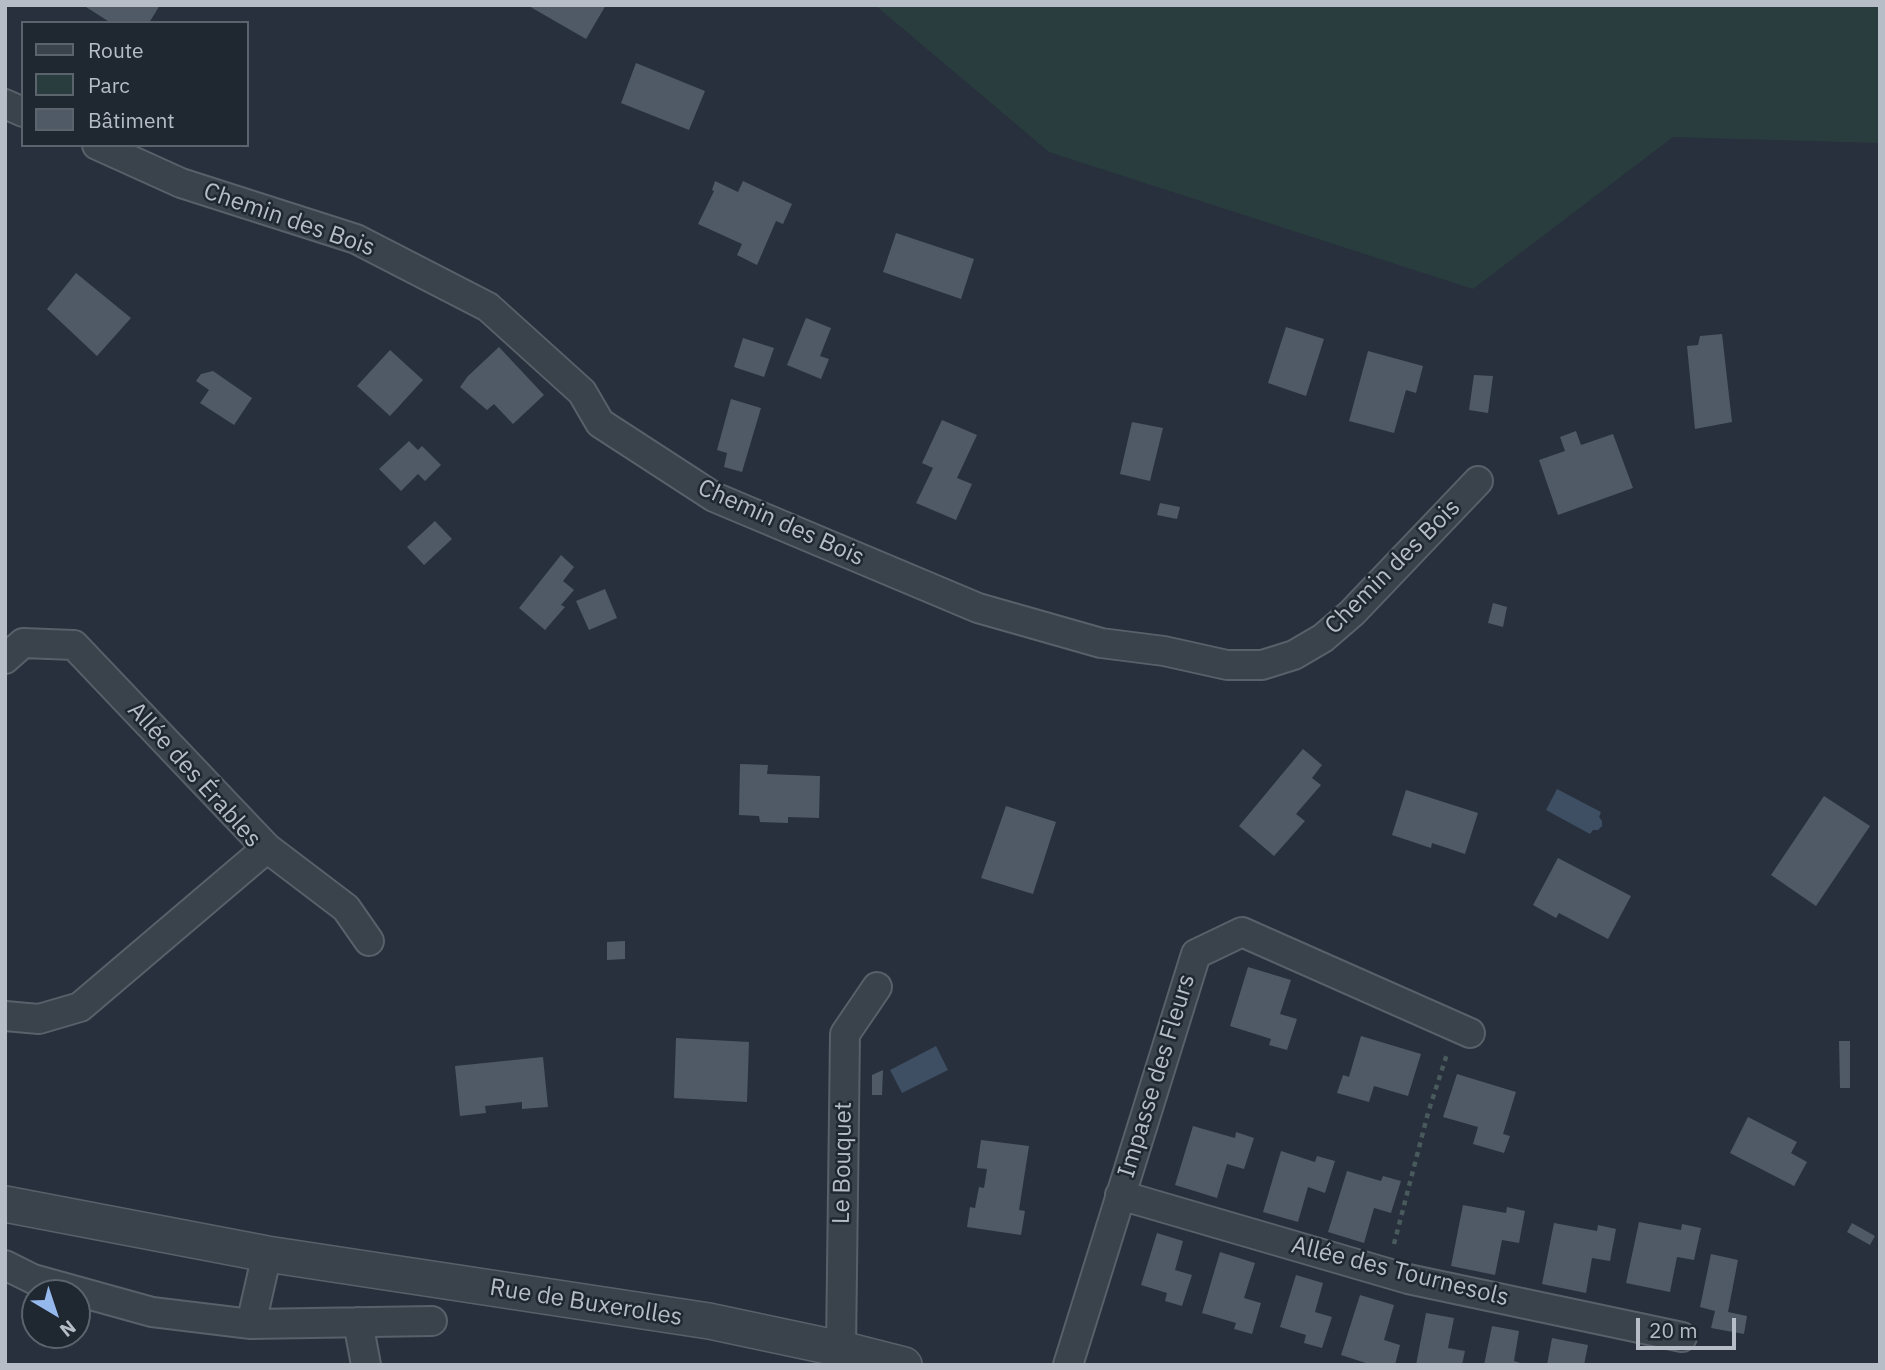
<!DOCTYPE html>
<meta charset="utf-8">
<style>
body{margin:0}
#map{position:relative;width:1885px;height:1370px;overflow:hidden;background:#27303c;font-family:"IBM Plex Sans",sans-serif}
canvas{display:block}
.frame{position:absolute;inset:0;border:7px solid #b6bdc7;pointer-events:none}
.legend{position:absolute;left:21px;top:21px;width:228px;height:126px;box-sizing:border-box;background:#1f2731;border:2px solid #5b636d;margin:0;padding:9px 12px;list-style:none;font-size:21px;color:#b6bdc7}
.legend li{display:flex;align-items:center;gap:14px;height:35px}
.legend b{width:35px;border:2px solid #5b636d}
.north{position:absolute;left:21px;top:1279px;width:70px;height:70px;box-sizing:border-box;background:#1f2731;border:2px solid #5b636d;border-radius:50%;rotate:141deg;font-size:19px;font-weight:700;line-height:28px;text-align:center;color:#b6bdc7}
.north::after{content:'';display:block;margin:auto;width:24px;height:32px;background:#95b8ed;clip-path:polygon(50% 0,100% 100%,50% 72%,0 100%)}
.scale{position:absolute;left:1636px;top:1318px;width:100px;height:32px;box-sizing:border-box;border:4px solid #b6bdc7;border-top:0;padding-left:9px;font-size:21px;line-height:24px;white-space:nowrap;color:#b6bdc7;-webkit-text-stroke:5px #1f2731;paint-order:stroke}
</style>
<div id="map">
<canvas width="1885" height="1370"></canvas>
<div class="frame"></div>
<ul class="legend">
<li><b style="height:9px;background:#3a424c"></b>Route</li>
<li><b style="height:19px;background:#2a3d3e"></b>Parc</li>
<li><b style="height:19px;background:#505966"></b>Bâtiment</li>
</ul>
<div class="north">N</div>
<div class="scale">20 m</div>
</div>
<script>
const g = document.querySelector('canvas').getContext('2d');
g.lineJoin = 'round';
function fill(path, color) { g.fillStyle = color; g.fill(path, 'evenodd'); }
const toPath = rows => new Path2D(rows.map(r => 'M' + r).join(''));
function strokePath(path, color, width, dash) { g.strokeStyle = color; g.lineWidth = width; g.lineCap = dash ? 'butt' : 'round'; g.setLineDash(dash || []); g.stroke(path); }
function label(font, color, halo, rows, align = 'center') {
  g.font = font + ' "IBM Plex Sans",sans-serif'; g.lineWidth = 5; g.setLineDash([]); g.textBaseline = 'middle'; g.strokeStyle = halo; g.fillStyle = color; for (const [text, x, y, turn = 0] of rows) {
    g.save(); g.translate(x, y); g.rotate((+turn || 0) * Math.PI / 180); g.textAlign = isNaN(turn) ? turn : align; if (halo) g.strokeText(text, 0, 0); g.fillText(text, 0, 0); g.restore();
  }
}
fill(toPath([
 [875,5,1880,5,1880,143,1673,137,1473,289,1049,152]
]), '#2a3d3e');
fill(toPath([
 [1557,789,1601,812,1599,817,1602,821,1602,826,1598,830,1593,830,1590,834,1546,810],
 [936,1046,948,1070,902,1093,890,1070]
]), '#3e4e63');
fill(toPath([
 [83,5,160,5,149,23,111,23],
 [527,5,606,5,586,39],
 [636,63,705,91,689,130,621,103],
 [715,181,738,192,743,181,792,204,783,224,776,221,757,265,737,255,742,244,698,224,714,191,712,190],
 [896,233,974,259,961,299,883,272],
 [76,273,131,318,97,356,47,309],
 [806,318,831,328,820,356,829,359,821,379,787,365],
 [1286,327,1324,339,1306,396,1268,383],
 [1722,334,1732,422,1695,429,1687,346,1698,345,1700,336],
 [743,338,774,348,764,377,734,367],
 [499,347,544,395,513,424,494,404,487,410,460,387,468,376],
 [390,350,423,380,390,416,357,386],
 [1368,351,1423,366,1416,393,1406,390,1394,433,1349,421],
 [213,371,252,398,234,425,200,403,209,390,196,381,201,374],
 [1474,375,1493,376,1488,413,1469,410],
 [731,399,761,408,742,472,724,467,727,453,717,450],
 [942,420,977,435,957,478,972,484,956,520,916,503,933,468,922,463],
 [1132,422,1163,428,1150,481,1120,474],
 [1576,431,1581,445,1613,434,1633,488,1558,515,1539,460,1565,451,1560,437],
 [409,441,418,450,422,446,441,465,425,481,418,474,401,491,379,469],
 [1160,503,1180,507,1177,519,1157,515],
 [435,521,452,539,424,565,407,547],
 [561,555,574,567,563,581,574,590,561,605,565,607,545,630,519,608],
 [605,589,617,618,589,630,576,601],
 [1493,603,1507,607,1503,627,1488,623],
 [1303,749,1322,765,1312,778,1321,785,1296,814,1305,821,1274,856,1239,826],
 [740,764,768,765,767,774,820,776,819,818,788,817,788,823,760,822,759,816,739,815],
 [1406,790,1478,813,1465,854,1432,843,1431,848,1392,835],
 [1824,796,1870,826,1816,906,1771,875],
 [1006,806,1056,822,1033,894,981,878],
 [1558,858,1631,896,1608,939,1559,913,1556,918,1533,905],
 [625,941,625,959,607,960,607,942],
 [1248,967,1291,980,1280,1014,1297,1019,1287,1050,1269,1045,1271,1039,1230,1026],
 [1361,1036,1421,1054,1408,1096,1374,1086,1369,1102,1337,1093,1343,1075,1349,1077],
 [676,1038,749,1042,747,1102,674,1098],
 [1839,1041,1850,1041,1850,1088,1840,1088],
 [543,1057,548,1107,522,1109,522,1102,485,1106,486,1113,460,1116,455,1066],
 [883,1070,882,1095,872,1095,872,1075],
 [1457,1074,1516,1092,1503,1134,1510,1136,1504,1153,1473,1144,1478,1127,1443,1117],
 [1748,1117,1797,1142,1791,1153,1807,1162,1794,1186,1730,1153],
 [1193,1126,1235,1138,1236,1132,1254,1138,1244,1169,1227,1164,1217,1198,1175,1185],
 [981,1140,1029,1146,1019,1210,1025,1211,1021,1235,967,1227,970,1207,975,1208,979,1187,984,1188,987,1169,977,1168],
 [1281,1151,1315,1162,1317,1156,1335,1161,1325,1193,1308,1187,1298,1222,1263,1212],
 [1347,1171,1381,1181,1383,1176,1401,1181,1391,1213,1374,1208,1364,1243,1328,1232],
 [1463,1205,1506,1213,1507,1207,1525,1211,1519,1243,1502,1240,1495,1275,1451,1266],
 [1639,1222,1681,1230,1682,1224,1701,1228,1694,1260,1677,1257,1670,1292,1626,1283],
 [1554,1223,1597,1231,1598,1225,1616,1229,1610,1261,1592,1258,1586,1293,1542,1284],
 [1852,1223,1875,1236,1870,1245,1847,1232],
 [1157,1233,1183,1241,1175,1270,1192,1275,1182,1306,1165,1301,1167,1293,1141,1285],
 [1220,1252,1255,1263,1244,1298,1261,1303,1252,1334,1234,1329,1236,1323,1202,1313],
 [1711,1254,1738,1260,1728,1312,1747,1316,1744,1334,1711,1328,1715,1311,1700,1307],
 [1296,1275,1323,1283,1315,1312,1332,1317,1322,1348,1304,1343,1306,1335,1280,1327],
 [1360,1295,1394,1305,1384,1340,1400,1345,1395,1365,1372,1365,1341,1355],
 [1426,1313,1454,1318,1448,1348,1465,1351,1462,1365,1416,1365],
 [1492,1326,1519,1331,1514,1361,1527,1365,1484,1365],
 [1552,1338,1588,1345,1584,1365,1547,1365]
]), '#505966');
const minor = toPath([
 [5,104,23,112],
 [97,145,181,183,356,239,488,307,582,392,600,423,714,497,978,608,1101,643,1164,651,1227,665,1262,665,1294,655,1323,638,1352,613,1478,481],
 [5,659,23,643,74,645,267,848,80,1007,39,1019,5,1016],
 [267,848,346,908,369,941],
 [1120,1195,1408,1279,1682,1337],
 [5,1265,33,1279,152,1312,251,1324,432,1321],
 [358,1322,366,1365],
 [251,1324,267,1254],
 [841,1349,845,1034,877,987],
 [1068,1365,1196,954,1242,932,1470,1033]
]);
const tertiary = toPath([
 [5,1204,267,1254,709,1321,841,1349,904,1365]
]);
strokePath(minor, '#58606a', 32);
strokePath(tertiary, '#58606a', 38);
strokePath(toPath([
 [1394,1244,1428,1113,1447,1054]
]), '#495a5c', 4.5, [5, 5]);
strokePath(minor, '#3a424c', 28);
strokePath(tertiary, '#3a424c', 35);
label('24px', '#b6bdc7', '#1f2731', [
 ["Chemin des Bois",289,220,19],
 ["Chemin des Bois",781,523,24],
 ["Chemin des Bois",1393,567,-45],
 ["Allée des Érables",194,775,48],
 ["Impasse des Fleurs",1157,1076,-73],
 ["Le Bouquet",843,1163,-89],
 ["Allée des Tournesols",1400,1272,14],
 ["Rue de Buxerolles",586,1303,9]
]);
</script>
